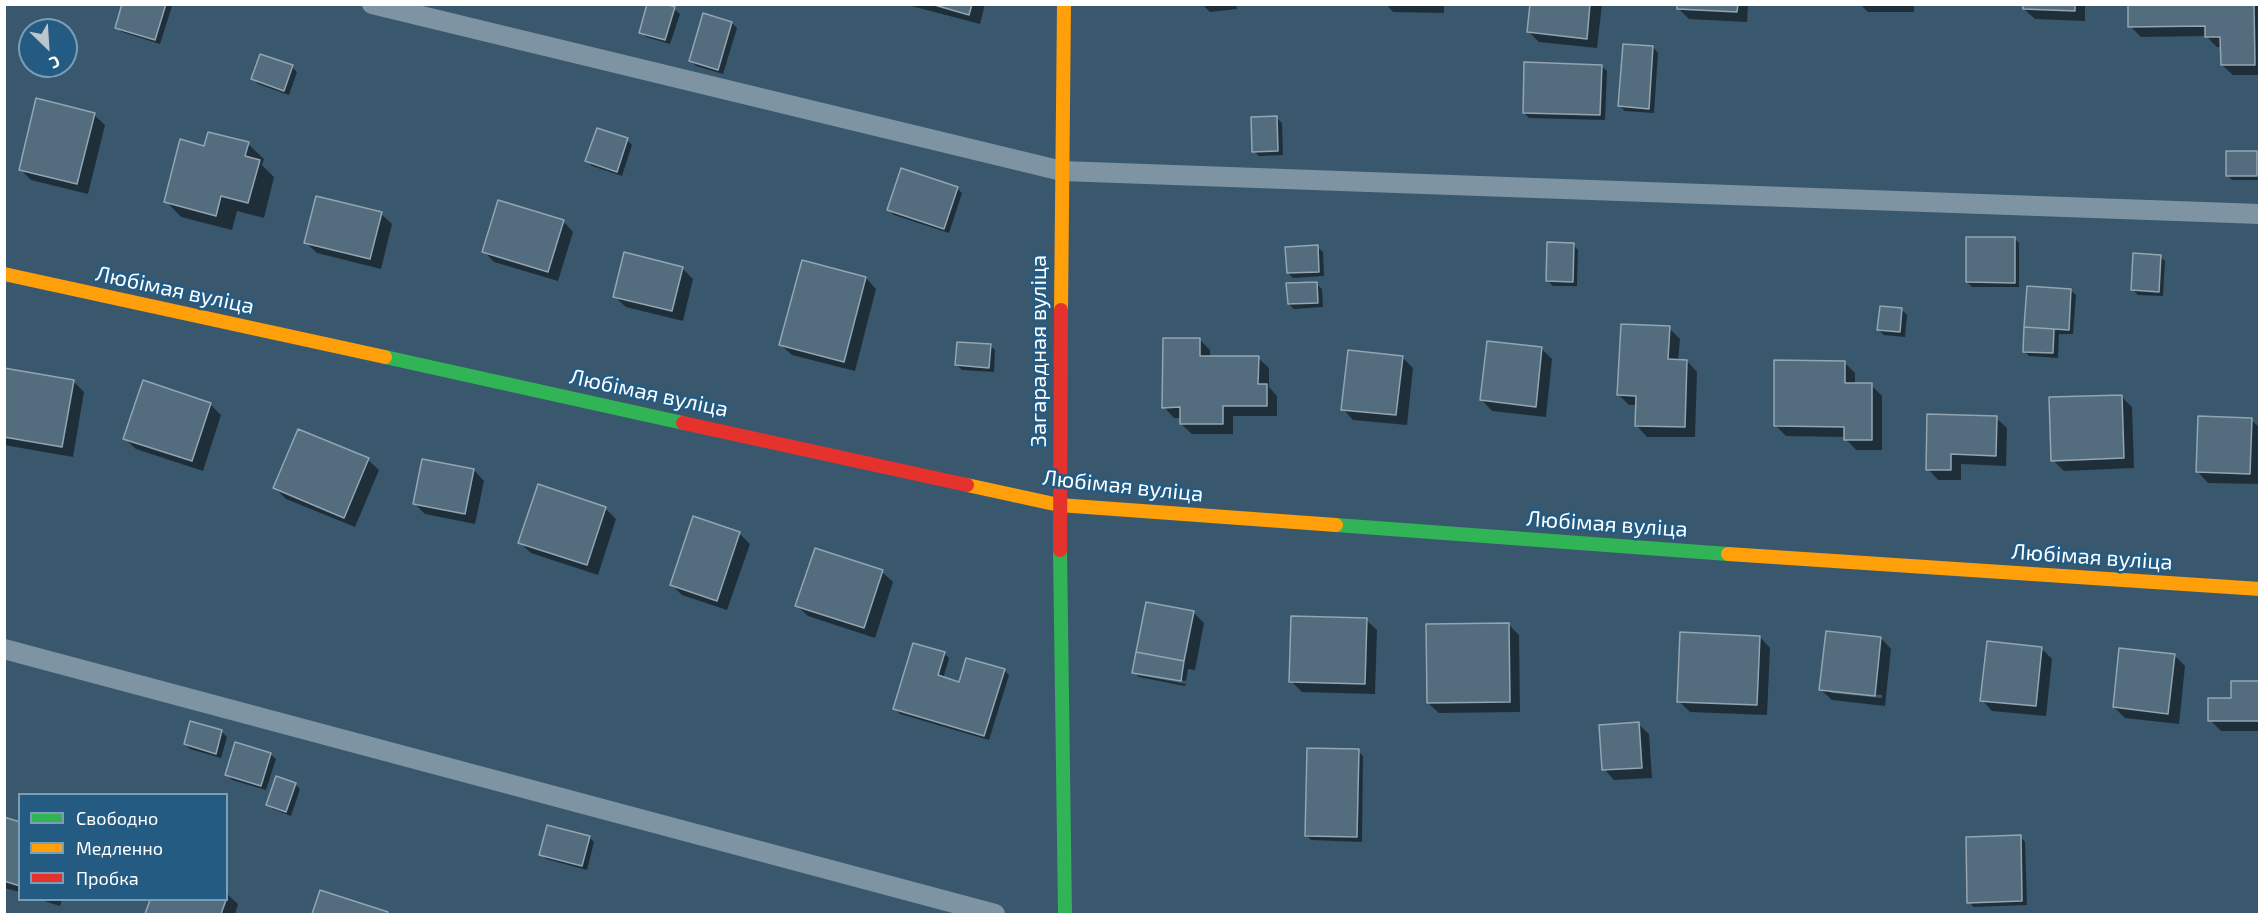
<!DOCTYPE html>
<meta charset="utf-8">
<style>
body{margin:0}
#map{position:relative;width:2264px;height:919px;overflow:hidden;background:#39586d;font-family:"Exo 2",sans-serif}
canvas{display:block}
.frame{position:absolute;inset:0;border:6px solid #fff;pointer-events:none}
.legend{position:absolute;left:18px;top:793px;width:210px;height:108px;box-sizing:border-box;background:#235b83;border:2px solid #7b9db5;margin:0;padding:8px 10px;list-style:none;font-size:18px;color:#fff}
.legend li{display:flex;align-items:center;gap:12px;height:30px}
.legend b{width:30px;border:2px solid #7b9db5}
.north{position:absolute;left:18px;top:18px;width:60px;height:60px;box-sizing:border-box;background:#235b83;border:2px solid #7b9db5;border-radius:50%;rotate:155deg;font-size:16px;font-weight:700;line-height:24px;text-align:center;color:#fff}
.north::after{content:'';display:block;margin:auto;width:21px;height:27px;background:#bac5cc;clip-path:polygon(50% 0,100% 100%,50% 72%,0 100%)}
</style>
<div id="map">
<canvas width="2264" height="919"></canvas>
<div class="frame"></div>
<ul class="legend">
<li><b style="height:8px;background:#30b455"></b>Свободно</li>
<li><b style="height:8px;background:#ff9f0a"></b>Медленно</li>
<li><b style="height:8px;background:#e5322d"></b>Пробка</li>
</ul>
<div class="north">С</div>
</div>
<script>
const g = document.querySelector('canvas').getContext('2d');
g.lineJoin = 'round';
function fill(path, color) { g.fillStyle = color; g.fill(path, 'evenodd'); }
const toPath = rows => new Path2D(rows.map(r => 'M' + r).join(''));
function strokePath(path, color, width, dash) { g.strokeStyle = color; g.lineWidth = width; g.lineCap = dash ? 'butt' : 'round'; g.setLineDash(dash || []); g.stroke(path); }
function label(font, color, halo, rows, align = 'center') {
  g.font = font + ' "Exo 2",sans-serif'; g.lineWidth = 5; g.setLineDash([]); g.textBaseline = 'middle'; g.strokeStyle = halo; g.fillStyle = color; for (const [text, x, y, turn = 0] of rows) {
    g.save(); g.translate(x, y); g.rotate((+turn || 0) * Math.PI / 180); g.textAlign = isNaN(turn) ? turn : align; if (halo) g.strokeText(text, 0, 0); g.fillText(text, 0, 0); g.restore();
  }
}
fill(toPath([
 [124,4,172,6,160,44,122,32,117,27],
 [904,4,985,4,980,24],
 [1202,4,1236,4,1237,9,1210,12],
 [1386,4,1444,4,1444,13,1393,12],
 [1531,4,1602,4,1597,48,1539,42,1529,32],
 [1678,4,1748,4,1747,22,1689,19,1678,8],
 [1860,4,1914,4,1914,12,1868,12],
 [2024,4,2085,4,2085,21,2035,19,2024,9],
 [2130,4,2260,4,2260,75,2233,75,2222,65,2222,47,2217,47,2206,36,2141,37,2130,26],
 [674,9,680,14,670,44,646,37,641,32],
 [732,23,737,28,723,74,696,66,691,61],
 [1653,47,1658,53,1654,113,1625,111,1620,106],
 [1601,66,1607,71,1605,120,1529,118,1524,113],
 [292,67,297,72,289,95,258,84,253,79],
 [94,115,105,125,88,194,31,180,20,169],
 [1277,118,1282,123,1283,155,1259,156,1254,151],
 [627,140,632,145,622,176,592,166,587,161],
 [248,144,264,159,262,165,274,177,264,218,237,211,232,230,181,217,166,201,205,147],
 [2256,153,2260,156,2260,180,2232,180,2227,175],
 [957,188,962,193,949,233,894,215,888,210],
 [381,214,392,224,381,269,317,253,306,243],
 [563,221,573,232,558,281,494,262,484,251],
 [2014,238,2019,243,2019,287,1972,287,1967,282],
 [1573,245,1578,250,1577,286,1553,286,1548,281],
 [1317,247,1323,252,1324,276,1293,278,1288,273],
 [2160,256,2165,261,2163,296,2138,295,2133,290],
 [682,268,693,279,683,321,626,307,615,297],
 [866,278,876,289,855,371,792,355,781,345],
 [1317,284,1322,289,1323,307,1294,309,1289,304],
 [2028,288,2070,290,2076,295,2073,334,2059,334,2058,358,2029,356,2024,351],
 [1902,310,1907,315,1905,337,1884,335,1879,330],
 [1669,328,1680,339,1678,361,1687,361,1697,372,1695,437,1647,437,1637,426,1637,405,1629,405,1618,394],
 [1200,340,1210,350,1210,357,1258,358,1269,368,1269,387,1277,396,1277,416,1233,416,1233,434,1192,434,1181,424,1181,418,1174,418,1164,407],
 [990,345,995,350,994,372,962,370,957,365],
 [1541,348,1552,359,1546,417,1492,411,1482,400],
 [1402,357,1413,368,1407,425,1353,420,1343,409],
 [1844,362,1855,373,1855,385,1871,385,1882,396,1882,450,1856,450,1846,439,1846,437,1786,436,1775,425],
 [4,369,73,381,84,392,73,457,4,445],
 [2121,396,2132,407,2134,468,2064,471,2053,460],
 [210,404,221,415,203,471,136,449,125,439],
 [1996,418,2007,428,2006,466,1961,464,1961,480,1938,480,1928,469],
 [2251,420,2260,428,2260,484,2208,483,2198,472],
 [368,460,379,470,355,527,286,499,275,488],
 [474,470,484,481,475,524,425,514,415,504],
 [605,508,616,519,598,575,531,553,520,543],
 [694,518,740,534,750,544,727,610,682,595,671,584],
 [882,572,893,582,875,638,808,616,797,606],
 [1193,612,1204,623,1195,670,1188,669,1186,681,1138,672,1138,675,1186,684,1185,686,1139,677,1134,672],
 [1366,620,1377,630,1375,694,1302,692,1291,681],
 [1508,624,1519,635,1520,712,1439,713,1428,703],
 [1760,637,1770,648,1767,715,1690,712,1679,701],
 [1881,638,1891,649,1885,706,1832,700,1821,690],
 [1831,690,1882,695,1882,698,1831,693],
 [2041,648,2052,659,2046,716,1992,711,1982,700],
 [944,653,949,658,943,679,960,684,1004,670,1009,675,989,740,900,714,895,709],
 [2174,655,2185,666,2179,724,2125,718,2114,707],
 [2260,682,2260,731,2221,731,2210,720,2233,699],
 [191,723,222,732,227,737,221,758,190,749,185,744],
 [1638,724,1649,734,1652,778,1614,780,1604,769],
 [1358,751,1363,756,1362,842,1311,840,1306,835],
 [270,754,276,759,266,790,232,780,227,775],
 [295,784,300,789,291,816,273,809,268,804],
 [4,819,20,824,20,892,4,888],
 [2020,836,2025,842,2027,905,1974,907,1969,902],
 [589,837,594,842,587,870,546,859,541,854],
 [321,892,387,913,388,914,313,914],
 [226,893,238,904,235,914,147,914,151,900,226,900],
 [41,900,62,900,60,906]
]), '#0007');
const building = toPath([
 [122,4,166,4,155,40,115,28,122,4],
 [647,4,666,4,675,7,665,40,639,33,647,4],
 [931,4,972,4,969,15,931,4],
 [1530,4,1590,4,1587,39,1527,32,1530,4],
 [1677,4,1738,4,1737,12,1677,9,1677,4],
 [2023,4,2075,4,2075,11,2023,9,2023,4],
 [2128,4,2254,4,2255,65,2221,65,2220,37,2205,37,2205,26,2128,27,2128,4],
 [703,13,732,22,718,70,689,61,703,13],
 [1623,44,1653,46,1649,109,1618,106,1623,44],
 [260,54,293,65,284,91,251,79,260,54],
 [1524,62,1602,65,1600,115,1523,113,1524,62],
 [36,98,95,113,77,184,19,170,36,98],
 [1277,116,1278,151,1252,152,1251,117,1277,116],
 [597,128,628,138,617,172,585,161,597,128],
 [208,132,249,142,245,156,260,160,248,203,221,196,216,216,164,202,180,139,204,146,208,132],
 [2226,151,2257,151,2257,176,2226,176,2226,151],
 [901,168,958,187,944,229,887,210,901,168],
 [316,196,382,212,370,259,304,243,316,196],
 [498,200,564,220,548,272,482,252,498,200],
 [1966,237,2015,237,2015,283,1966,282,1966,237],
 [1547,242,1574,243,1573,282,1546,281,1547,242],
 [1318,245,1319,272,1287,273,1285,247,1318,245],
 [624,252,683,267,672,311,613,297,624,252],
 [2133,253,2161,255,2159,292,2131,290,2133,253],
 [802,260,866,277,844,362,779,345,802,260],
 [1317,282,1318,303,1288,304,1286,283,1317,282],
 [2027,286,2071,289,2069,330,2024,327,2027,286],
 [1880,306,1902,308,1900,332,1877,330,1880,306],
 [1621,324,1670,326,1668,359,1687,360,1685,427,1635,426,1636,396,1617,395,1621,324],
 [2024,327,2054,329,2053,353,2023,352,2024,327],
 [1163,338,1200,338,1200,356,1259,356,1258,384,1267,384,1267,406,1223,406,1223,424,1180,424,1180,407,1162,408,1163,338],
 [1487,341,1542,347,1536,407,1480,400,1487,341],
 [957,342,991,344,989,368,955,365,957,342],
 [1348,350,1403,356,1396,415,1341,410,1348,350],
 [1774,360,1845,361,1845,383,1872,383,1872,440,1844,440,1844,427,1774,426,1774,360],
 [4,368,74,380,62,447,4,437,4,368],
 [143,380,211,403,192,461,123,439,143,380],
 [2122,395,2124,458,2051,461,2049,397,2122,395],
 [1927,414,1997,416,1996,456,1951,454,1951,470,1926,470,1927,414],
 [2198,416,2252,418,2250,474,2196,472,2198,416],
 [298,429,369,458,344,518,273,488,298,429],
 [422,459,474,469,465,514,413,504,422,459],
 [538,484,606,507,587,565,518,543,538,484],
 [693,516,740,532,717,601,670,585,693,516],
 [815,548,883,570,864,628,795,606,815,548],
 [1146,602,1194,611,1184,661,1136,652,1146,602],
 [1291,616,1367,618,1365,684,1289,682,1291,616],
 [1509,623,1510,702,1427,703,1426,624,1509,623],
 [1826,631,1881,637,1875,696,1819,690,1826,631],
 [1680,632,1760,636,1757,705,1677,702,1680,632],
 [1987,641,2042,647,2036,706,1980,701,1987,641],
 [913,643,945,652,938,675,959,682,966,658,1005,669,984,736,893,709,913,643],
 [2119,648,2175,654,2168,714,2113,707,2119,648],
 [1136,652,1184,661,1181,681,1132,673,1136,652],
 [2231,681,2260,681,2260,721,2208,721,2208,698,2231,698,2231,681],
 [190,721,222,730,216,754,184,744,190,721],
 [1639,722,1642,768,1602,770,1599,725,1639,722],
 [235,742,271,753,261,786,225,775,235,742],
 [1307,748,1359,749,1357,837,1305,836,1307,748],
 [276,776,296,783,286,812,266,805,276,776],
 [4,817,20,822,20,886,4,881,4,817],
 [547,825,590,836,582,866,539,855,547,825],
 [2021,835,2022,901,1967,903,1966,837,2021,835],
 [320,890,388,912,387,914,312,914,320,890],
 [150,900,226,900,221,914,145,914,150,900]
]);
fill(building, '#546d7e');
strokePath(building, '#93a5b1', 1.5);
strokePath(toPath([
 [372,4,1062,171,2260,214],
 [4,649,995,914]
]), '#7f94a3', 20);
strokePath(toPath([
 [385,357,683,423],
 [1336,525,1728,554],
 [1060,550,1065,914]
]), '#30b455', 14);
strokePath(toPath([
 [4,274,385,357],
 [1061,310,1064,4],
 [967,485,1059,505,1336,525],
 [1728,554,2260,589]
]), '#ff9f0a', 14);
strokePath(toPath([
 [683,423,967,485],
 [1060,550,1061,310]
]), '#e5322d', 14);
label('22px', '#fff', '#235b83', [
 ["Любімая вуліца",175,290,12],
 ["Загарадная вуліца",1039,351,-90],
 ["Любімая вуліца",649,393,12],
 ["Любімая вуліца",1123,486,6],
 ["Любімая вуліца",1607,524,4],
 ["Любімая вуліца",2092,557,4]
]);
</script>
